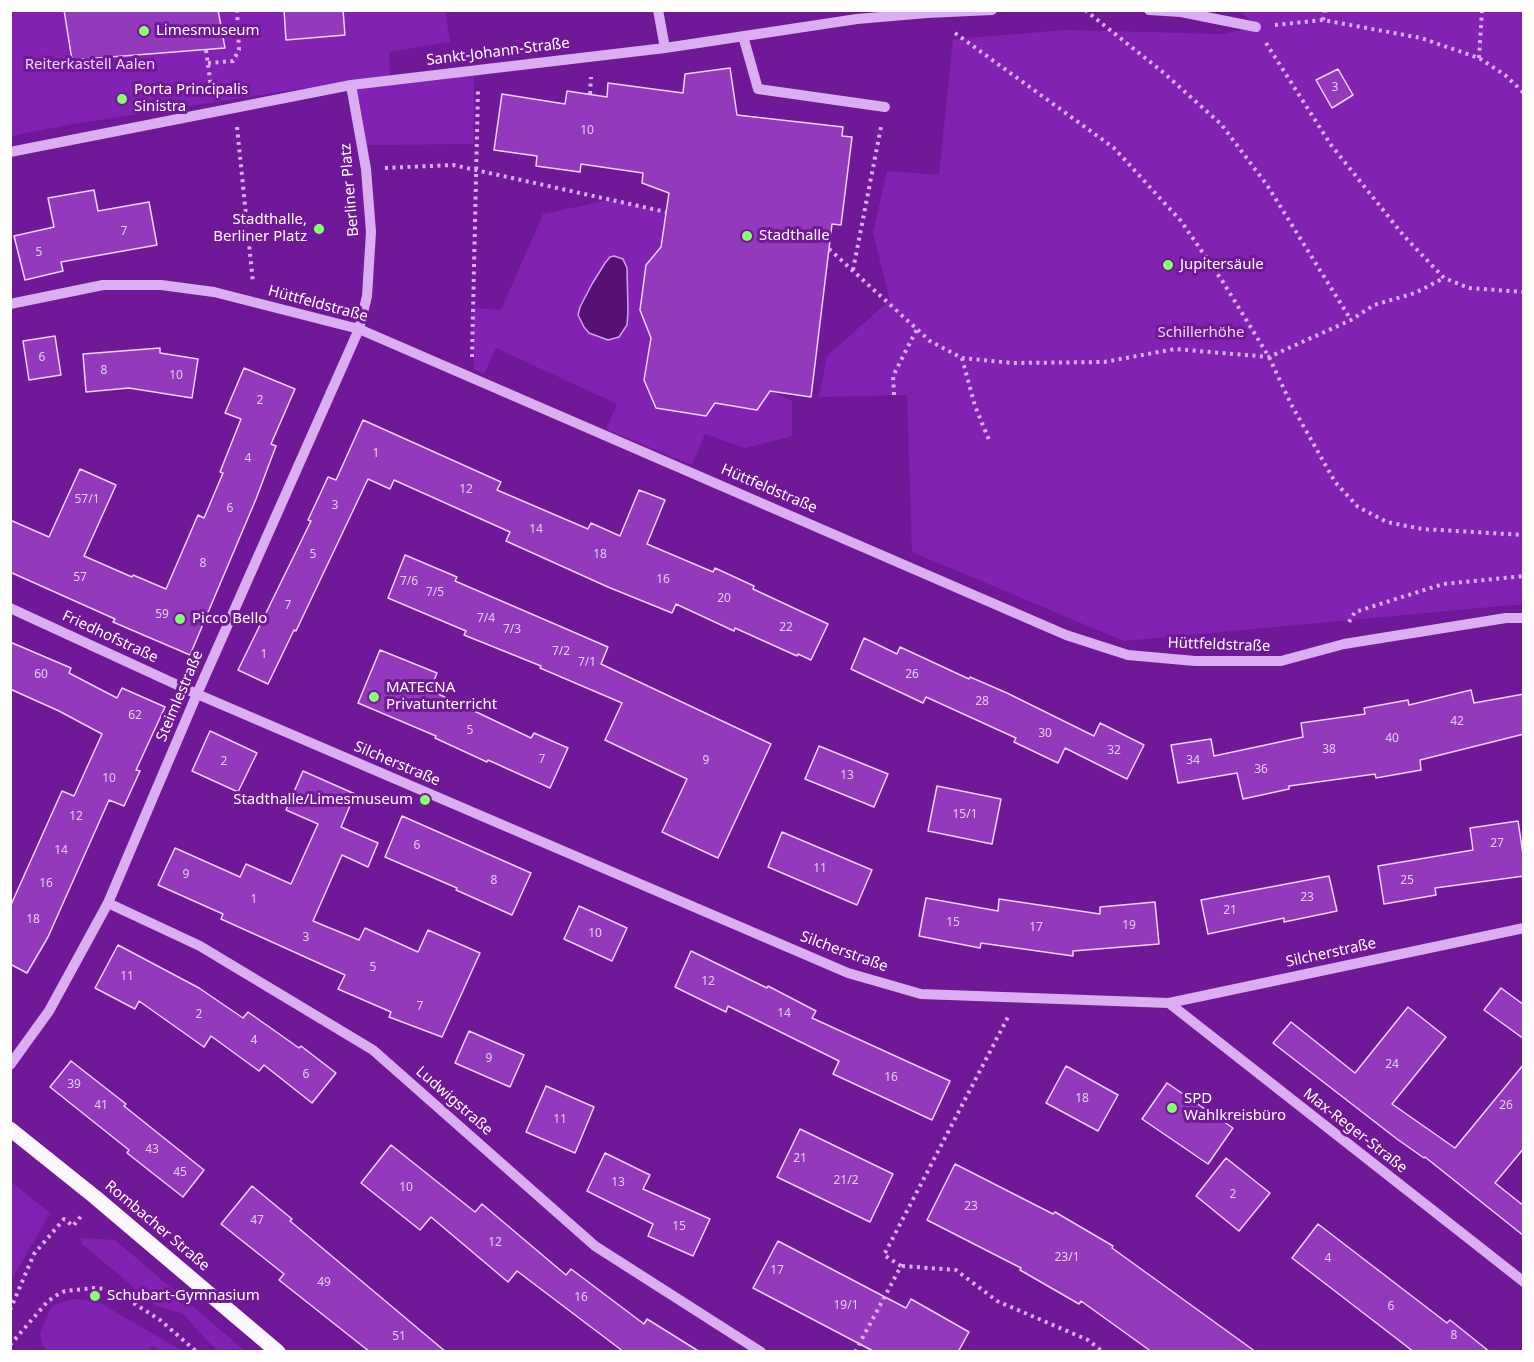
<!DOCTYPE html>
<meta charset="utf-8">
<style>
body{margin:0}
#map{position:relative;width:1534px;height:1362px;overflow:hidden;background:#701998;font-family:"Noto Sans",sans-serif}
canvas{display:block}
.frame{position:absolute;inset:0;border:12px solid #fff;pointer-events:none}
</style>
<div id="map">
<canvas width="1534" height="1362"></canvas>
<div class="frame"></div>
</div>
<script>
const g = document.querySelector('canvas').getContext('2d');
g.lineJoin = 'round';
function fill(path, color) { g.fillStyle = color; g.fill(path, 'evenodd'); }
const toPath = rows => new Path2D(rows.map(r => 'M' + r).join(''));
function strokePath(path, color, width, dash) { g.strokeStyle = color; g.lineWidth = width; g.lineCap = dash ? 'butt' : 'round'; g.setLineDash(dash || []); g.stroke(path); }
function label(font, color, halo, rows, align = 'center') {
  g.font = font + ' "Noto Sans",sans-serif'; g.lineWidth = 6; g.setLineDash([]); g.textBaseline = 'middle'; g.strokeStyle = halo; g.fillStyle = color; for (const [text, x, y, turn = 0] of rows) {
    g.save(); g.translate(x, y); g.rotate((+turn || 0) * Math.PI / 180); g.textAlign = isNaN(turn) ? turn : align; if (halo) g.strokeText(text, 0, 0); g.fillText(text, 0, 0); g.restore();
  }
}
fill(toPath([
 [11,11,445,11,450,42,389,52,390,75,73,124,11,136],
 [1241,11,1523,11,1523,605,1512,605,1124,641,912,552,907,395,819,397,827,356,890,300,873,233,887,171,939,175,953,39,1067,30,1223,34,1256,27],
 [474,75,473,144,366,145,356,89],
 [609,200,666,212,661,247,646,265,640,310,651,338,644,380,656,408,706,416,715,403,757,410,770,391,792,401,792,436,745,448,705,434,692,465,606,429,617,404,496,348,484,374,474,369,473,308,501,310,543,214],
 [10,1181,50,1213,12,1279,10,1278],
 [81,1238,115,1240,245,1351,217,1351,182,1313,156,1306,82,1244],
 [73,1299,97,1301,182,1351,160,1351,152,1346,147,1351,48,1351,42,1344,40,1333,49,1311,53,1305]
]), '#8222b2');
const water = toPath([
 [614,256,623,259,627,268,628,311,627,325,619,337,608,340,589,333,584,327,578,315,580,307,592,284,605,263,610,257,614,256]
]);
fill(water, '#561176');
strokePath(water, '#d6a1f3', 1.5);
const building = toPath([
 [64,10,218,10,225,48,72,60,64,10],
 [284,10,343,10,345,35,286,40,284,10],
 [730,68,737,115,843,127,842,136,852,137,841,225,832,224,811,397,770,391,757,410,715,403,706,416,656,408,644,380,651,338,640,310,646,265,661,247,669,193,642,183,643,173,581,164,580,172,536,166,537,156,494,150,502,94,565,104,567,91,607,97,608,83,683,93,685,74,730,68],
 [1338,69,1353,95,1332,108,1316,80,1338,69],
 [94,190,98,211,149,202,157,245,61,262,63,271,25,280,14,236,54,227,48,198,94,190],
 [55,336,61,375,29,380,23,341,55,336],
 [160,348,160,353,198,359,192,398,129,388,86,392,83,354,160,348],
 [244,368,295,389,271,444,276,446,256,499,190,655,113,622,115,619,10,572,10,520,49,537,80,469,116,485,84,556,132,577,133,575,166,589,198,515,204,518,223,473,220,472,241,419,225,413,244,368],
 [363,420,501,482,497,490,588,529,591,523,620,536,639,490,665,500,647,544,713,572,715,568,754,586,753,589,828,624,811,660,798,654,797,656,735,628,734,631,676,604,672,613,608,587,506,541,510,532,394,480,390,489,368,479,296,631,294,630,268,684,238,670,311,521,308,520,328,477,336,480,363,420],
 [405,555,457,577,455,581,608,647,601,664,771,744,718,858,662,832,687,779,605,740,622,703,540,668,541,666,464,635,466,631,388,598,405,555],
 [864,638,897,654,900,647,969,679,970,677,1007,693,1094,736,1100,723,1144,745,1127,779,1065,748,1058,763,1014,742,1016,738,926,697,923,703,851,669,864,638],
 [10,642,71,668,69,673,117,698,122,688,165,707,136,770,140,771,124,806,109,800,48,937,27,973,10,964,10,907,62,791,74,796,102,734,59,711,10,689,10,642],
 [380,650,437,673,430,690,531,738,534,733,568,748,550,788,488,760,487,762,435,738,436,736,358,703,380,650],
 [1471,690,1474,703,1524,694,1524,734,1420,760,1421,770,1376,778,1375,774,1289,786,1289,789,1243,799,1237,773,1178,783,1171,745,1211,739,1214,756,1303,737,1301,723,1365,714,1364,708,1408,700,1409,705,1471,690],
 [210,731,257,753,238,792,192,771,210,731],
 [819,746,888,774,874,807,805,779,819,746],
 [303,771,355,794,341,827,378,843,368,867,342,855,313,921,359,940,365,928,418,952,428,930,480,953,442,1037,389,1017,391,1012,338,989,345,975,221,919,223,914,158,885,175,848,240,877,246,864,291,884,318,824,286,810,303,771],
 [937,786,1001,799,992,844,928,831,937,786],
 [402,816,531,873,512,915,456,890,457,888,385,857,402,816],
 [1518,821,1524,861,1524,876,1435,888,1436,895,1384,904,1378,866,1473,850,1470,828,1518,821],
 [782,832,872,870,857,905,768,867,782,832],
 [1329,876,1337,911,1284,922,1284,918,1208,934,1201,900,1329,876],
 [926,898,998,911,999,899,1100,914,1100,907,1155,902,1159,944,1073,951,1073,956,981,943,980,948,919,936,926,898],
 [579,906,627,928,612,961,564,939,579,906],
 [118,945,199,988,243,1018,248,1012,299,1048,301,1046,336,1073,312,1103,264,1065,259,1071,211,1036,204,1047,139,1001,135,1009,95,988,118,945],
 [691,951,767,988,768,986,816,1011,812,1018,950,1081,932,1120,833,1074,839,1061,728,1006,726,1012,675,987,691,951],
 [1501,988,1524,1005,1524,1039,1484,1010,1501,988],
 [1408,1007,1446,1037,1392,1104,1455,1148,1524,1064,1524,1148,1495,1183,1524,1206,1524,1236,1425,1157,1424,1158,1397,1139,1273,1043,1291,1022,1355,1073,1408,1007],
 [469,1031,524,1055,510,1087,455,1063,469,1031],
 [71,1061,126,1104,124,1106,204,1170,183,1197,127,1153,129,1150,50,1087,71,1061],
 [1066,1066,1118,1095,1098,1131,1046,1103,1066,1066],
 [1167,1083,1233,1128,1208,1164,1142,1119,1167,1083],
 [546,1086,594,1107,575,1153,526,1132,546,1086],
 [800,1129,893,1174,870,1222,777,1177,800,1129],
 [391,1145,475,1212,482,1204,566,1275,571,1269,644,1324,647,1319,700,1352,624,1352,517,1271,508,1282,431,1217,420,1230,361,1183,391,1145],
 [605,1153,650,1175,643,1189,710,1219,693,1256,648,1236,653,1224,587,1191,605,1153],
 [1226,1158,1270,1193,1239,1231,1196,1196,1226,1158],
 [955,1164,1053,1214,1055,1212,1113,1246,1112,1248,1256,1352,1152,1352,1081,1301,1079,1304,1020,1270,1021,1268,927,1220,955,1164],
 [252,1186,292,1219,290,1221,446,1352,370,1352,279,1280,284,1274,221,1224,252,1186],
 [1318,1224,1447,1323,1450,1320,1490,1352,1414,1352,1292,1258,1318,1224],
 [778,1241,906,1308,911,1299,969,1332,958,1352,875,1352,753,1288,778,1241]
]);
fill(building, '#9239bc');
strokePath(building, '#efd5fc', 1.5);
strokePath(toPath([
 [1085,10,1164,73,1221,124,1267,185,1351,320],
 [1323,20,1325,10],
 [1275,25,1323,20,1421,38,1479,58,1505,75,1524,93],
 [955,33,1114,148,1181,221,1223,282,1269,357,1291,404,1335,482,1358,507,1387,522,1422,529,1524,535],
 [1266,43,1331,145,1404,236,1444,278,1469,288,1524,292],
 [206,50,212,94],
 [1479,58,1482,10],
 [208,63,233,61,239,50,237,10],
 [590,94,591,77],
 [237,127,253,283],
 [385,168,453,165,666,212],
 [829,249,930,341,962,358,1013,363,1104,362,1175,349,1269,357,1351,320,1374,305,1415,293,1444,278],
 [853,270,881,127],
 [472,357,478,89],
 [962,358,975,406,989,440],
 [894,395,893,376,917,329],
 [1349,622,1355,612,1443,584,1524,576],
 [902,1266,956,1270,997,1301,1088,1340,1103,1352],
 [10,1310,34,1254,64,1219,73,1226,82,1215],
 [10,1345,48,1301,57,1295,65,1291,94,1288,105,1289,132,1302,160,1320,197,1352],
 [855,1352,901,1266,884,1255,1008,1017]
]), '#daaef1', 4, [3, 4.5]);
strokePath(toPath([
 [658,10,665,48],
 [1149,10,1181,12,1256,27],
 [743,36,758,89,885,107],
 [10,152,351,85,665,48,857,19,927,13,992,10],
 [10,304,103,285,161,285,214,292,359,329,1066,635,1128,655,1195,661,1281,661,1344,644,1506,618,1524,618],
 [10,608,197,694,848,973,921,994,1169,1003,1524,928],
 [108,903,200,946,373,1050,595,1246,761,1352],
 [1169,1003,1524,1282],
 [10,1065,49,1011,108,903,197,694,359,329,367,296,371,232,366,169,351,85]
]), '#daaef1', 10);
strokePath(toPath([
 [10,1129,95,1197,278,1352]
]), '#fdf8ff', 15);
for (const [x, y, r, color] of [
 [144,31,6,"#87ff6e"],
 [122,99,6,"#87ff6e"],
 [319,229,6,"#87ff6e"],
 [747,236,6,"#87ff6e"],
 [1168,265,6,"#87ff6e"],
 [180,619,6,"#87ff6e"],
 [374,697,6,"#87ff6e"],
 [425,800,6,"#87ff6e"],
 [1172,1108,6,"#87ff6e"],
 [95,1296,6,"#87ff6e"]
]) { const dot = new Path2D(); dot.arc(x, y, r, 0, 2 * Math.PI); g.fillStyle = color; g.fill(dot); strokePath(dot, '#701998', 2); }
label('12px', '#e4ceee', null, [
 ["3",1335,88],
 ["10",587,131],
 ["7",124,232],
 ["5",39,253],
 ["6",42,358],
 ["8",104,371],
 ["10",176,376],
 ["2",260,401],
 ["1",376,454],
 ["4",248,459],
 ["12",466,490],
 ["57/1",87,500],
 ["3",335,506],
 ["6",230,509],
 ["14",536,530],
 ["5",313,555],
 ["18",600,555],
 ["8",203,564],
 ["57",80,578],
 ["16",663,580],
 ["7/6",409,582],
 ["7/5",435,593],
 ["20",724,599],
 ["7",288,606],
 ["59",162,615],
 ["7/4",486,619],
 ["22",786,628],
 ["7/3",512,630],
 ["7/2",561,652],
 ["1",264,655],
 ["7/1",587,663],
 ["60",41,675],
 ["26",912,675],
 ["28",982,702],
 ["62",135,716],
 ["42",1457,722],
 ["5",470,731],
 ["30",1045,734],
 ["40",1392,739],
 ["38",1329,750],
 ["32",1114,751],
 ["7",542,760],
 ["9",706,761],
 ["34",1193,761],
 ["2",224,762],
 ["36",1261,770],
 ["13",847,776],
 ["10",109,779],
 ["15/1",965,815],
 ["12",76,817],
 ["27",1497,844],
 ["6",417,846],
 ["14",61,851],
 ["11",820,869],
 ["9",186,875],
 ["8",494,881],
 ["25",1407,881],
 ["16",46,884],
 ["23",1307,898],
 ["1",254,900],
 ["21",1230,911],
 ["18",33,920],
 ["15",953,923],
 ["19",1129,926],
 ["17",1036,928],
 ["10",595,934],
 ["3",306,938],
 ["5",373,968],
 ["11",127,977],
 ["12",708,982],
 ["7",420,1007],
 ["14",784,1014],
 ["2",199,1015],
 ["4",254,1041],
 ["9",489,1059],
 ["24",1392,1065],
 ["6",306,1075],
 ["16",891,1078],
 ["39",74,1085],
 ["18",1082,1099],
 ["41",101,1106],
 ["26",1506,1106],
 ["11",560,1120],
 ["43",152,1150],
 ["21",800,1159],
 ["45",180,1173],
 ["21/2",846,1181],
 ["13",618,1183],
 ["10",406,1188],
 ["2",1233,1195],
 ["23",971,1207],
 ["47",257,1221],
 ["15",679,1227],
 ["12",495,1243],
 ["23/1",1067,1258],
 ["4",1328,1259],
 ["17",777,1271],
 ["49",324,1283],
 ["16",581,1298],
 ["19/1",846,1306],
 ["6",1391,1307],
 ["8",1454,1336],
 ["51",399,1337]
]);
label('15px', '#fff', '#701998', [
 ["Limesmuseum",156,31],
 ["Porta Principalis",134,90],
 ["Sinistra",134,107],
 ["Stadthalle,",307,220,"right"],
 ["Berliner Platz",307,237,"right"],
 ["Stadthalle",759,236],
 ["Jupitersäule",1180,265],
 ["Picco Bello",192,619],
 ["MATECNA",386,688],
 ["Privatunterricht",386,705],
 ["Stadthalle/Limesmuseum",413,800,"right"],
 ["SPD",1184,1099],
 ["Wahlkreisbüro",1184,1116],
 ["Schubart-Gymnasium",107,1296]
], 'left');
label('15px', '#fff', '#701998', [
 ["Sankt-Johann-Straße",498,52,-7],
 ["Berliner Platz",350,190,-95],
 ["Hüttfeldstraße",318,304,15],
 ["Hüttfeldstraße",769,489,23],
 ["Friedhofstraße",110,637,25],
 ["Hüttfeldstraße",1219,645,2],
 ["Steimlestraße",180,696,-67],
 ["Silcherstraße",397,764,23],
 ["Silcherstraße",844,952,20],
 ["Silcherstraße",1331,953,-12],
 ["Ludwigstraße",454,1101,41],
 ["Max-Reger-Straße",1355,1131,38],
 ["Rombacher Straße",157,1226,40]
]);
label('15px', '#efd5fc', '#701998', [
 ["Reiterkastell Aalen",90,65],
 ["Schillerhöhe",1201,333]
]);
</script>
